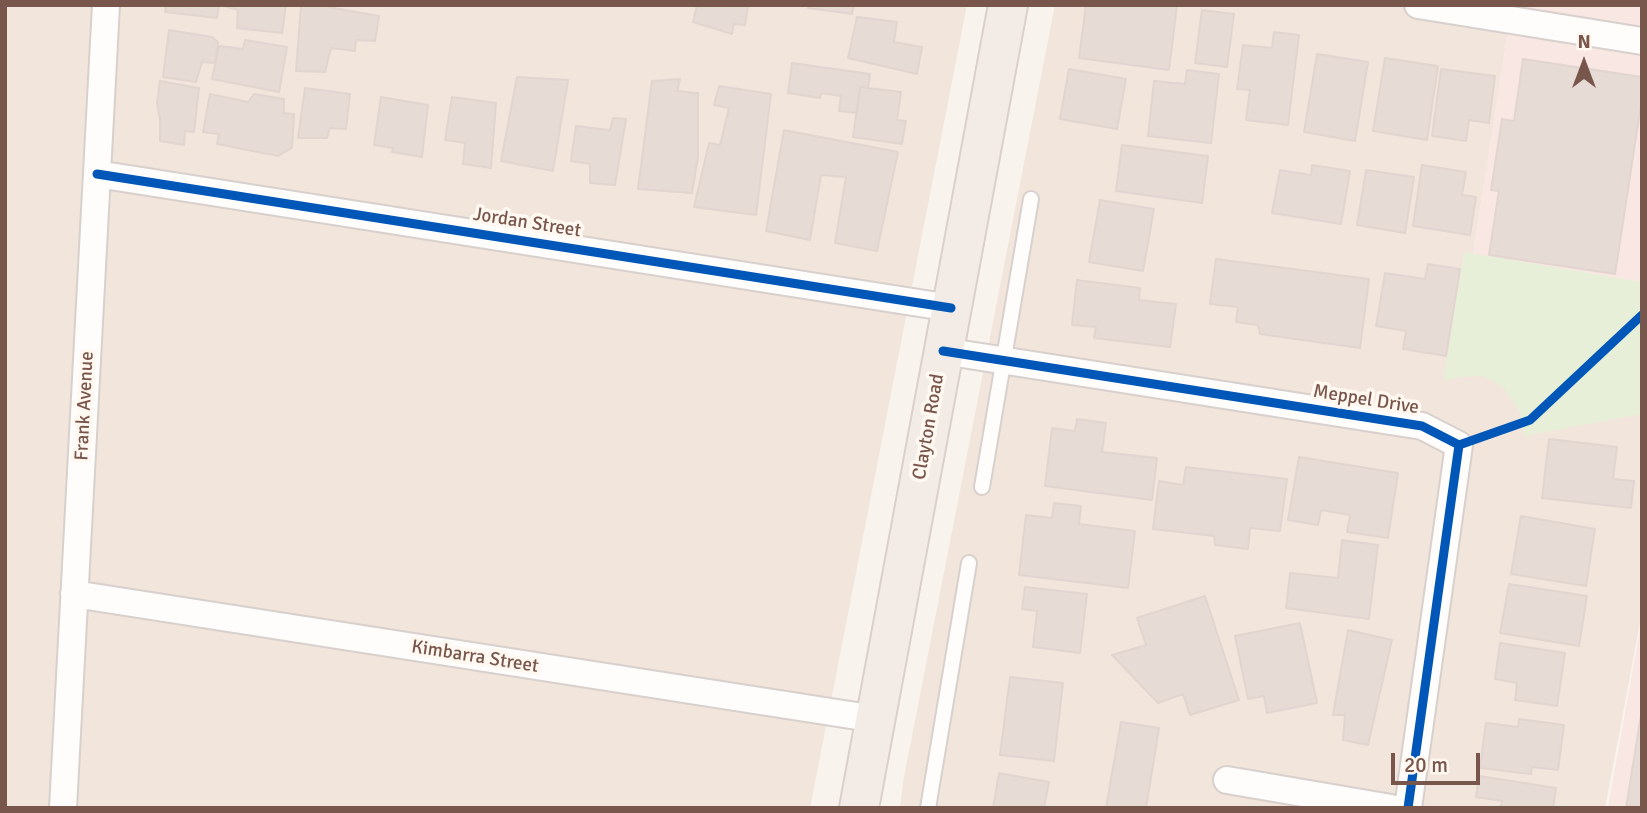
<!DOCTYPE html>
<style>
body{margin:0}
#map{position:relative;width:1647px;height:813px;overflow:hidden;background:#f9f3ee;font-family:Signika,sans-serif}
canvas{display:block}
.frame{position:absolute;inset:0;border:7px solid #79564c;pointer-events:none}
.north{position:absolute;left:1549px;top:28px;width:70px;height:70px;-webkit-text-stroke:5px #fff8f1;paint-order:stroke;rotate:0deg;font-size:19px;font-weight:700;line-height:28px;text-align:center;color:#79564c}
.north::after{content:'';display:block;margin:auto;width:24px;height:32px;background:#79564c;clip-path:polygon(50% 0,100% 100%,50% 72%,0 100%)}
.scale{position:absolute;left:1391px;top:753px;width:89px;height:32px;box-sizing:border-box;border:4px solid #79564c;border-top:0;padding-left:9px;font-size:21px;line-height:24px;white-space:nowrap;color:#79564c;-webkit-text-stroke:5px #fff8f1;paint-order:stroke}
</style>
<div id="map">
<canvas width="1647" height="813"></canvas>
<div class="frame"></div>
<div class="north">N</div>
<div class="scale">20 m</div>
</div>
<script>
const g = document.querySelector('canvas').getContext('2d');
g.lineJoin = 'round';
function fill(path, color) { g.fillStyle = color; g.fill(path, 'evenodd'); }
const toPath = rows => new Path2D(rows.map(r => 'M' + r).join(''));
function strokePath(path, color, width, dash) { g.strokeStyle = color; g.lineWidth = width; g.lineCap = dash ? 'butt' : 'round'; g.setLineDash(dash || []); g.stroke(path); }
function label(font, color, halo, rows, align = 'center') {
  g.font = font + ' Signika,sans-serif'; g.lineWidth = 7; g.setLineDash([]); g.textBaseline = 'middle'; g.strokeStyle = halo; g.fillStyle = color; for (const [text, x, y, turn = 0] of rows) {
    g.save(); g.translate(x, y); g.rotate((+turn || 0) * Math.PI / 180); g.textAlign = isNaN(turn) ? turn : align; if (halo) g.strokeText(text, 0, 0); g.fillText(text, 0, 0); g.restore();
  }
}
fill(toPath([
 [5,5,967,5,810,808,5,808],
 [1055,5,1512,5,1473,254,1642,282,1642,612,1605,808,900,808,903,782]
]), '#f2e5dc');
fill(toPath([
 [1512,5,1642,5,1642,282,1473,254],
 [1642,619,1642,808,1608,808]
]), '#f8e7e2');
fill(toPath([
 [1464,252,1642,282,1642,414,1524,436,1520,413,1507,392,1498,384,1483,376,1459,377,1443,381]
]), '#e8efd9');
const building = toPath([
 [166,5,219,5,217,18,165,12,166,5],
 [221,5,286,5,282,33,237,28,238,10,221,5],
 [301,5,328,5,328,7,379,16,375,41,356,40,355,51,331,48,325,72,296,71,301,5],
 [697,5,748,5,745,25,734,24,732,34,693,22,697,5],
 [808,5,854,5,852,14,808,8,808,5],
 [1086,5,1177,5,1169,70,1079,58,1086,5],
 [1202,10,1234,14,1227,67,1195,63,1202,10],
 [857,17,897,22,894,42,922,47,917,74,848,58,857,17],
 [169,30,212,37,218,42,215,63,202,62,196,82,163,77,169,30],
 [1274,32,1299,35,1288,125,1246,120,1250,90,1237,89,1243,45,1272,48,1274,32],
 [245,40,287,47,279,92,212,79,219,46,243,49,245,40],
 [1317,54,1368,62,1355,141,1304,132,1317,54],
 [1385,58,1438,66,1427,140,1373,131,1385,58],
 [1523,59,1642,77,1642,98,1615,274,1489,255,1499,191,1491,190,1502,119,1514,121,1523,59],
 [792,63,870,74,868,88,860,87,857,113,839,111,841,96,821,93,820,98,788,93,792,63],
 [1069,69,1126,79,1117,129,1060,119,1069,69],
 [1441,69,1495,76,1489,123,1469,120,1466,141,1432,136,1441,69],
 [1187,70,1219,74,1211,143,1148,136,1154,81,1185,84,1187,70],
 [517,77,568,80,553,171,501,161,517,77],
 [680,79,677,91,698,93,698,157,692,193,638,189,652,81,680,79],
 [160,81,199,88,194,132,185,131,184,145,160,141,160,119,157,103,160,81],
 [719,86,771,94,756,215,694,207,709,143,720,145,729,108,714,105,719,86],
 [860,87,901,92,897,120,906,121,902,144,853,137,860,87],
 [305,88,350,94,346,129,330,128,327,138,298,138,305,88],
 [210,94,248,102,254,94,284,99,284,113,294,114,292,148,278,156,217,144,219,134,203,132,210,94],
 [381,97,428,105,422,157,392,152,393,148,374,145,381,97],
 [452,97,496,103,491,168,463,164,465,143,445,140,452,97],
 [613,118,626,119,615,185,590,183,590,164,571,161,576,126,610,130,613,118],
 [784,130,898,152,877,251,835,243,846,177,821,175,810,240,766,231,784,130],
 [1122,145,1208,156,1202,203,1116,191,1122,145],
 [1312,165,1350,171,1341,224,1272,213,1280,170,1311,175,1312,165],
 [1422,165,1466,172,1462,195,1476,197,1470,235,1413,226,1422,165],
 [1366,170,1414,177,1405,233,1357,225,1366,170],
 [1100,200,1154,209,1143,271,1089,262,1100,200],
 [1216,259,1369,279,1360,348,1260,334,1258,325,1236,322,1238,307,1210,304,1216,259],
 [1428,264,1460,269,1446,356,1403,349,1406,331,1376,326,1385,273,1425,279,1428,264],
 [1077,280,1140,288,1139,300,1176,304,1170,347,1094,338,1096,327,1072,325,1077,280],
 [1077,419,1106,423,1102,452,1157,458,1152,500,1045,486,1052,428,1075,431,1077,419],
 [1549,439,1617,447,1613,479,1634,481,1631,508,1542,498,1549,439],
 [1299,457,1398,473,1388,538,1347,532,1350,515,1321,510,1318,525,1288,520,1299,457],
 [1186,467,1287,479,1280,531,1250,528,1248,549,1215,545,1214,536,1153,529,1159,481,1183,485,1186,467],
 [1054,503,1081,506,1079,524,1135,531,1128,588,1019,575,1026,515,1052,518,1054,503],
 [1521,516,1595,529,1586,586,1511,574,1521,516],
 [1342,540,1378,545,1369,619,1286,608,1290,573,1338,578,1342,540],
 [1509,584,1587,596,1579,646,1500,633,1509,584],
 [1025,587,1087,594,1080,653,1033,647,1037,611,1022,609,1025,587],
 [1205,596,1239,700,1190,715,1183,694,1158,703,1112,655,1146,645,1137,618,1205,596],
 [1300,623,1317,703,1267,713,1264,696,1248,699,1235,636,1300,623],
 [1348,630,1392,640,1368,745,1343,740,1345,715,1333,715,1348,630],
 [1500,643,1565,653,1557,706,1515,700,1517,683,1495,679,1500,643],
 [1010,677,1063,683,1054,761,1000,755,1010,677],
 [1642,709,1642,808,1626,808,1642,709],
 [1519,719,1564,725,1558,770,1532,767,1531,774,1480,768,1486,723,1518,727,1519,719],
 [1121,722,1159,728,1146,808,1106,808,1121,722],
 [999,773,1049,782,1044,808,993,808,999,773],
 [1479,776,1556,788,1553,808,1500,808,1502,801,1476,797,1479,776]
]);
fill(building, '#e6dbd5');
strokePath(building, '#e2d5d0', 2);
const lane = toPath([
 [982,487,1031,199],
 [928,808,969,563]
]);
const street = toPath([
 [1418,5,1642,41],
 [97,174,951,308],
 [943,351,1422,426,1459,445,1408,808],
 [74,594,876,719],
 [1227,780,1391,808],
 [63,808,106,5]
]);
const primary = toPath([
 [859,808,1008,5]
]);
strokePath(lane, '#d8d0cc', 18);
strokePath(street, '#d8d0cc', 30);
strokePath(primary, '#dacfcb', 42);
strokePath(lane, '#fefdfc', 14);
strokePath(street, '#fefdfc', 26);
strokePath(primary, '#f3ece6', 38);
strokePath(toPath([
 [97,174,951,308],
 [943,351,1422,426,1459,445,1408,808],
 [1459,445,1530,420,1642,315]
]), '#0057b8', 9);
label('19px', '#79564c', '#fff8f1', [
 ["Jordan Street",527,223,9],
 ["Meppel Drive",1366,400,9],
 ["Frank Avenue",85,406,-87],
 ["Clayton Road",929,427,-80],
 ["Kimbarra Street",475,657,9]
]);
</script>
